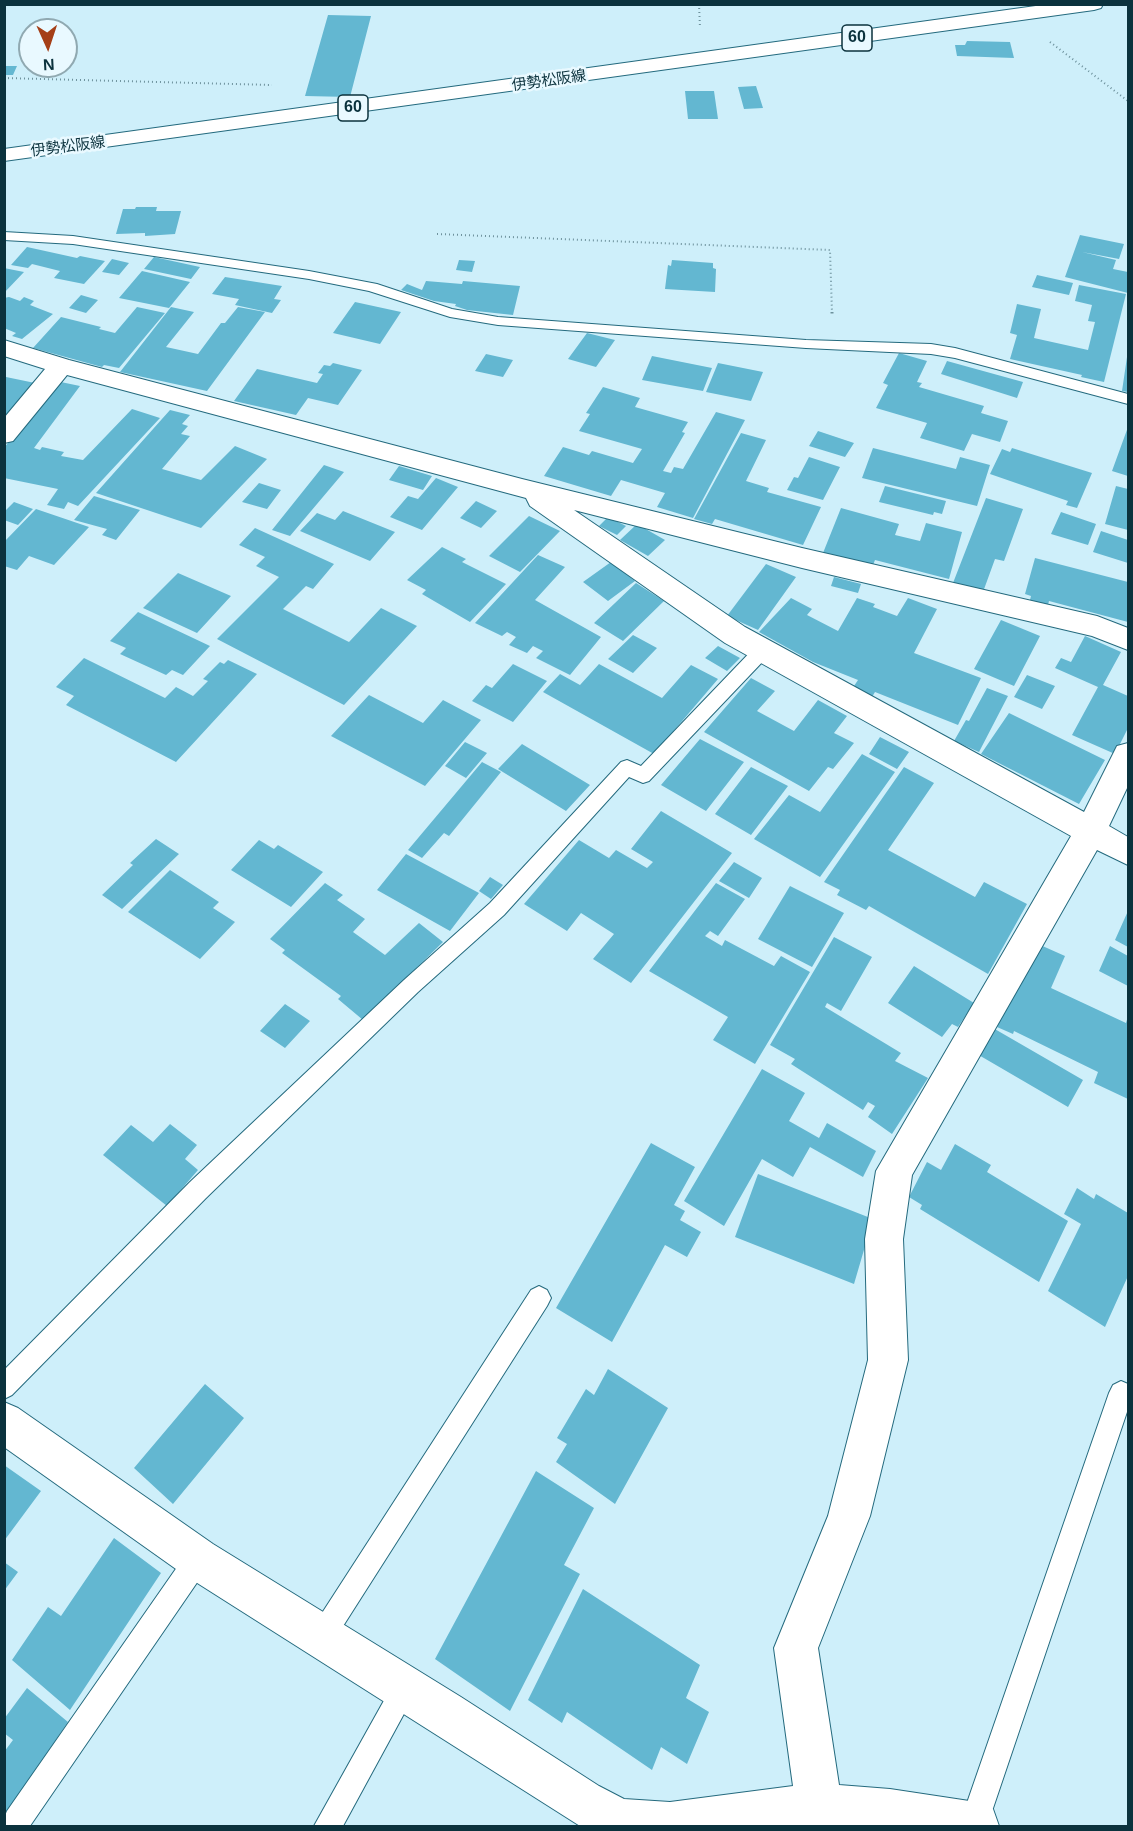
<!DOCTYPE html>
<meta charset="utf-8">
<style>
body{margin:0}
#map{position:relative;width:1133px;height:1831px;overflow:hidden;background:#ceeffa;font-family:Helvetica,sans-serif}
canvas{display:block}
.frame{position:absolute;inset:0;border:6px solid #0b323d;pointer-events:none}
.north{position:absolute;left:18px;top:18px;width:60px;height:60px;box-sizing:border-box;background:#e9f9ff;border:2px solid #90a9b1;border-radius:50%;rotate:177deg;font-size:16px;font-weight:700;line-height:24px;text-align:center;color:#0b323d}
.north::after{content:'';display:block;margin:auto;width:21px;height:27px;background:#a53f17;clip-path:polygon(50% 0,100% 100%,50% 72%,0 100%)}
</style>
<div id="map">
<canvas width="1133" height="1831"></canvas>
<div class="frame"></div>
<div class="north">N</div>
</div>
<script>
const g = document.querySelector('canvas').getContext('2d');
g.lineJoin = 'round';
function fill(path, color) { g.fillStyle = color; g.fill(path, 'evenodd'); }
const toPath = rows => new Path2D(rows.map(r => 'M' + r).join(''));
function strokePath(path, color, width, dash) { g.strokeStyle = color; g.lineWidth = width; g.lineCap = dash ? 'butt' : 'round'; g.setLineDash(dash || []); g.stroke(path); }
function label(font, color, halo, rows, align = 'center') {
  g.font = font + ' Helvetica,"Noto Sans JP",sans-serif'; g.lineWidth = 5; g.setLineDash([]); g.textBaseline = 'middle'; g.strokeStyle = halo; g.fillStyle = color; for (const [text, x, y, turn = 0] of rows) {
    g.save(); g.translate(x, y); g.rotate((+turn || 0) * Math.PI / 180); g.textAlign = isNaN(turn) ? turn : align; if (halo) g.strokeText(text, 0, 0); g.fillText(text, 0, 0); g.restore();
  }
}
fill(toPath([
 [328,15,371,16,350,97,305,96],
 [967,41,1010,42,1014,58,957,56,955,45,965,45],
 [5,66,17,66,13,75,4,75],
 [756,86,763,108,744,109,738,87],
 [685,91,714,91,718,119,688,119],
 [136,207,157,207,156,211,181,211,175,234,145,236,145,233,116,234,123,209,135,209],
 [1080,235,1124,244,1119,259,1082,252,1116,260,1113,269,1128,272,1128,293,1065,277],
 [27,247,77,258,80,256,105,261,84,284,54,278,60,271,32,264,28,268,11,265],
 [154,257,200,267,191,279,144,269],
 [112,259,129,263,119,275,102,272],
 [459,260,475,261,472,272,456,270],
 [672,260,713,263,713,268,716,269,715,292,665,289,668,265,671,266],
 [4,268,24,272,4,293],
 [142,271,190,282,169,308,119,298],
 [1037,275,1073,283,1069,295,1032,287],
 [225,277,282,286,274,299,281,300,272,313,235,305,239,299,212,294],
 [426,281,462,284,463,281,520,286,513,315,467,310,455,306,456,304,434,301,401,290,407,284,422,290],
 [1079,285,1126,294,1104,382,1081,377,1082,375,1010,359,1017,335,1010,333,1017,304,1041,309,1034,338,1088,350,1095,322,1088,321,1092,305,1075,301],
 [81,295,98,300,86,313,69,308],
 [9,297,20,301,24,297,34,301,30,305,53,314,22,339,12,336,16,333,4,328,4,298],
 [355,302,401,312,380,344,333,333],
 [137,307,165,313,119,368,104,365,102,367,33,348,61,317,101,327,99,329,115,333],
 [171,307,194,312,166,347,198,354,221,323,225,323,238,307,265,312,207,391,120,372],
 [587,333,615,340,596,367,568,359],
 [899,353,927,361,917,382,922,383,919,387,984,406,981,413,1008,421,1000,442,972,434,964,451,920,438,927,423,876,408,888,385,883,383],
 [486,354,513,360,503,377,475,371],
 [652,356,712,368,703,391,642,380],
 [1127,357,1128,358,1128,392,1122,391],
 [947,361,1023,382,1017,398,941,374],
 [333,363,362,370,338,405,308,398,296,415,234,401,257,369,317,383,323,374,318,373,324,365,330,366],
 [718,363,763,372,751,401,706,392],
 [6,377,35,383,9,417,4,416],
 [56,381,80,386,34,448,40,450,42,447,64,452,61,456,83,460,132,409,160,418,78,506,68,502,64,509,47,505,58,489,4,478,4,448],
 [603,387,640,398,635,407,688,422,682,432,685,433,663,471,671,473,674,467,683,469,716,412,745,420,693,518,657,507,665,493,621,480,611,496,544,476,563,447,589,455,592,451,633,463,642,449,579,431,590,414,586,413],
 [170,410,190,415,182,424,188,426,181,434,190,436,162,469,201,480,235,446,267,459,201,528,96,493],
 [1128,427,1128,476,1112,471],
 [818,431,854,443,845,457,809,446],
 [741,433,766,440,746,481,769,488,767,492,821,507,803,545,715,519,712,524,694,519],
 [873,448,956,469,960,457,990,465,977,506,862,478],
 [1012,448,1092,473,1077,508,1066,505,1068,501,990,474,1002,449,1010,452],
 [809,457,840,467,823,500,787,490,794,477,798,478],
 [324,465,344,472,290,536,272,530],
 [399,466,432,476,423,490,389,480],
 [436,478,458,487,422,530,390,517,408,496,418,499],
 [259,483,281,490,267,509,242,502],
 [885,486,946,501,942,514,934,512,933,515,879,502],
 [1116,486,1128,489,1128,530,1105,524],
 [94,496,140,510,116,540,102,535,107,529,74,520],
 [986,498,1023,509,1004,561,995,559,983,592,953,583],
 [476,501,497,511,481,528,460,518],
 [14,502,33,509,18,525,4,520,4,512],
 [841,508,899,524,895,535,920,541,926,523,962,532,949,579,875,560,873,565,823,553],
 [36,509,89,527,54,565,29,556,17,570,4,566,4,542],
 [343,511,395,532,370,561,300,531,317,513,335,520],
 [1061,512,1096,524,1088,545,1051,534],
 [529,516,560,531,520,572,489,556],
 [608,517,626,526,617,535,599,526],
 [637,524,665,540,648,556,620,540],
 [255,528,334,564,313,589,306,586,283,609,349,642,381,608,417,626,344,705,217,639,279,577,256,566,265,557,239,545],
 [1101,531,1128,540,1128,563,1093,552],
 [442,547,466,559,462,562,506,584,470,622,422,594,426,590,407,580],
 [538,555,565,567,535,600,601,637,570,675,536,658,543,651,533,646,527,653,509,645,516,637,507,632,502,636,475,623],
 [1035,558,1128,582,1128,622,1049,601,1048,605,1030,600,1031,596,1025,594],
 [611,562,635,581,608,601,583,582],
 [766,564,796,577,758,630,727,616],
 [178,573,231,596,197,633,143,608],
 [834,577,861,584,858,593,831,586],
 [636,583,664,601,623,641,594,623],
 [791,598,812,609,807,615,838,631,857,598,875,604,873,607,897,616,908,598,937,609,914,653,981,678,958,725,875,692,872,697,852,689,858,680,813,662,759,632],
 [138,612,210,646,183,675,172,670,166,675,120,654,126,648,110,641],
 [1001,620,1040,636,1014,686,974,669],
 [633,635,657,648,633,673,608,659],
 [1085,636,1121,652,1103,685,1128,696,1128,728,1115,754,1072,735,1098,687,1055,668,1061,658,1071,662],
 [718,646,740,658,727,671,705,658],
 [84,658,165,698,176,687,193,696,208,681,203,679,220,662,224,664,228,660,257,674,176,762,66,705,74,696,56,687],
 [513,664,547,681,513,722,472,701,486,685,492,688],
 [599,664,662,698,691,665,718,679,654,754,543,692,560,674,580,685],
 [1027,675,1055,686,1042,709,1014,697],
 [751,678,775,691,757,711,794,731,818,700,847,716,834,733,854,743,833,769,828,767,809,791,704,732],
 [987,688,1008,696,979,752,954,741,966,720,969,721],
 [369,695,423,723,443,700,481,720,425,786,331,736],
 [1009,713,1105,760,1079,804,981,754],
 [880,737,909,752,897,769,869,754],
 [700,739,744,762,706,811,661,785],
 [465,742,487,753,466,778,445,766],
 [522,744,590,785,566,811,498,769],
 [862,754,895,772,820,877,754,839,789,795,820,812],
 [482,762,501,772,449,836,444,833,422,858,408,850],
 [751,767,788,786,751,835,715,814],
 [904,767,934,783,888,850,975,897,984,882,1027,904,988,974,869,906,866,910,837,895,840,890,824,882],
 [661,811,732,853,631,983,593,959,614,934,581,913,567,931,524,904,579,840,609,858,616,850,647,868,653,862,631,849],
 [156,839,179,854,122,909,102,895,133,865,130,863],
 [259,840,274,849,278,845,323,872,291,907,231,870],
 [406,854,479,893,450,931,377,890],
 [734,862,762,878,749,898,719,881],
 [170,870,219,902,213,908,235,922,200,959,128,912],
 [490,877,503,885,491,899,479,891],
 [325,883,343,895,337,900,365,919,353,932,385,955,419,923,443,942,363,1020,338,999,341,996,282,953,285,950,270,939],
 [716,883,745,899,718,936,710,931,705,936,722,946,725,940,774,966,781,956,810,972,755,1064,713,1040,728,1017,649,971],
 [790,886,844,913,812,967,758,939],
 [1128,911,1128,947,1115,940],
 [834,937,872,957,841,1011,827,1003,825,1007,901,1053,895,1061,928,1078,892,1134,868,1117,875,1106,868,1102,863,1110,791,1064,795,1059,770,1045],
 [1038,944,1065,956,1051,988,1126,1023,1128,1016,1128,1099,1094,1083,1098,1072,1014,1031,1013,1034,997,1027],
 [1110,946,1128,956,1128,986,1099,971],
 [914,966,974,1003,958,1027,952,1024,942,1037,888,1003],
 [285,1004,310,1021,285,1048,260,1031],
 [993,1028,1083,1080,1068,1107,977,1054],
 [762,1069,805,1093,789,1121,819,1138,827,1123,876,1151,863,1177,810,1147,793,1177,762,1159,724,1226,684,1201],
 [170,1124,197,1145,185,1159,198,1170,167,1206,103,1155,131,1125,153,1142],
 [651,1143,695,1167,674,1205,685,1211,680,1220,701,1232,687,1257,665,1245,612,1342,556,1308],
 [955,1144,991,1165,987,1172,1068,1221,1039,1282,920,1209,922,1205,909,1197,927,1162,941,1170],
 [758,1174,873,1219,854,1284,735,1237],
 [1077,1188,1094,1199,1096,1194,1128,1213,1128,1276,1105,1327,1048,1291,1081,1224,1064,1214],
 [608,1369,668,1408,615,1504,556,1462,567,1444,557,1438,586,1389,594,1395],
 [205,1384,244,1418,173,1504,134,1468],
 [4,1465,41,1491,4,1541],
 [536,1471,594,1508,564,1565,580,1574,510,1711,435,1659],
 [114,1538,161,1573,70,1710,12,1660,48,1607,61,1616],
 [4,1562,18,1572,4,1591],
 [583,1589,700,1665,686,1698,709,1712,687,1764,661,1747,652,1770,567,1712,562,1723,528,1700],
 [27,1688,68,1722,4,1816,4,1752,13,1740,4,1733,4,1719]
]), '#63b7d1');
const service = toPath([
 [4,232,73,236,309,271,377,284,452,309,498,317,806,340,931,344,955,348,1128,394,1128,404,955,358,931,354,806,348,498,325,450,317,369,291,309,279,73,244,4,240,4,232],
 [763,644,769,645,772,650,769,655,649,781,643,783,629,777,504,915,418,992,206,1198,12,1395,4,1399,4,1370,190,1182,404,980,490,903,621,762,627,760,641,766,757,645,763,644],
 [539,1286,547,1290,551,1298,547,1306,331,1645,322,1649,313,1645,309,1636,313,1627,531,1290,539,1286],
 [1121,1381,1128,1384,1128,1409,987,1826,959,1826,1109,1393,1113,1385,1121,1381],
 [198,1546,207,1550,211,1559,207,1568,30,1826,5,1826,4,1818,7,1811,189,1550,198,1546],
 [405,1675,414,1679,418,1688,343,1826,314,1826,396,1679,405,1675]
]);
const minor = toPath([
 [4,340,69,360,522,479,802,548,1097,616,1128,628,1128,650,1092,636,802,568,574,510,745,627,1084,812,1117,746,1128,743,1128,786,1109,826,1128,837,1128,865,1097,850,912,1175,903,1239,908,1360,870,1516,818,1648,839,1785,890,1789,976,1802,993,1809,999,1826,580,1826,183,1574,4,1447,4,1402,18,1408,213,1544,461,1697,599,1786,624,1799,670,1802,793,1786,774,1648,828,1516,868,1360,865,1239,876,1171,1071,836,725,643,530,506,526,498,67,375,13,441,4,443,4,418,45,369,4,356,4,340]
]);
const primary = toPath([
 [1050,4,1103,4,1101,8,1094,10,4,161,4,149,1050,4]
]);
strokePath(service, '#246a7e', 2);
strokePath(minor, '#246a7e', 2);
strokePath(primary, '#246a7e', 2);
strokePath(toPath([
 [699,4,700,28],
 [1050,42,1128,101],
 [4,78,272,85],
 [437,234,830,250,832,313]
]), '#6d919c', 2, [1, 3]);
strokePath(toPath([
 [832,312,832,317]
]), '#6d919c', 3, [1.5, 4]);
fill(service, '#fff');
fill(minor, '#fff');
fill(primary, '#fff');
label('15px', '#0b323d', '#e9f9ff', [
 ["伊勢松阪線",549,81,-8],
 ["伊勢松阪線",68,147,-7]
]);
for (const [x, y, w] of [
 [857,38,30],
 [353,108,30]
]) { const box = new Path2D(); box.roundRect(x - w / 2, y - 13, w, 26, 4.5); g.fillStyle = '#e9f9ff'; g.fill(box); strokePath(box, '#0b323d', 1.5); }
label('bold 16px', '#0b323d', null, [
 ["60",857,38],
 ["60",353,108]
]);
</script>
